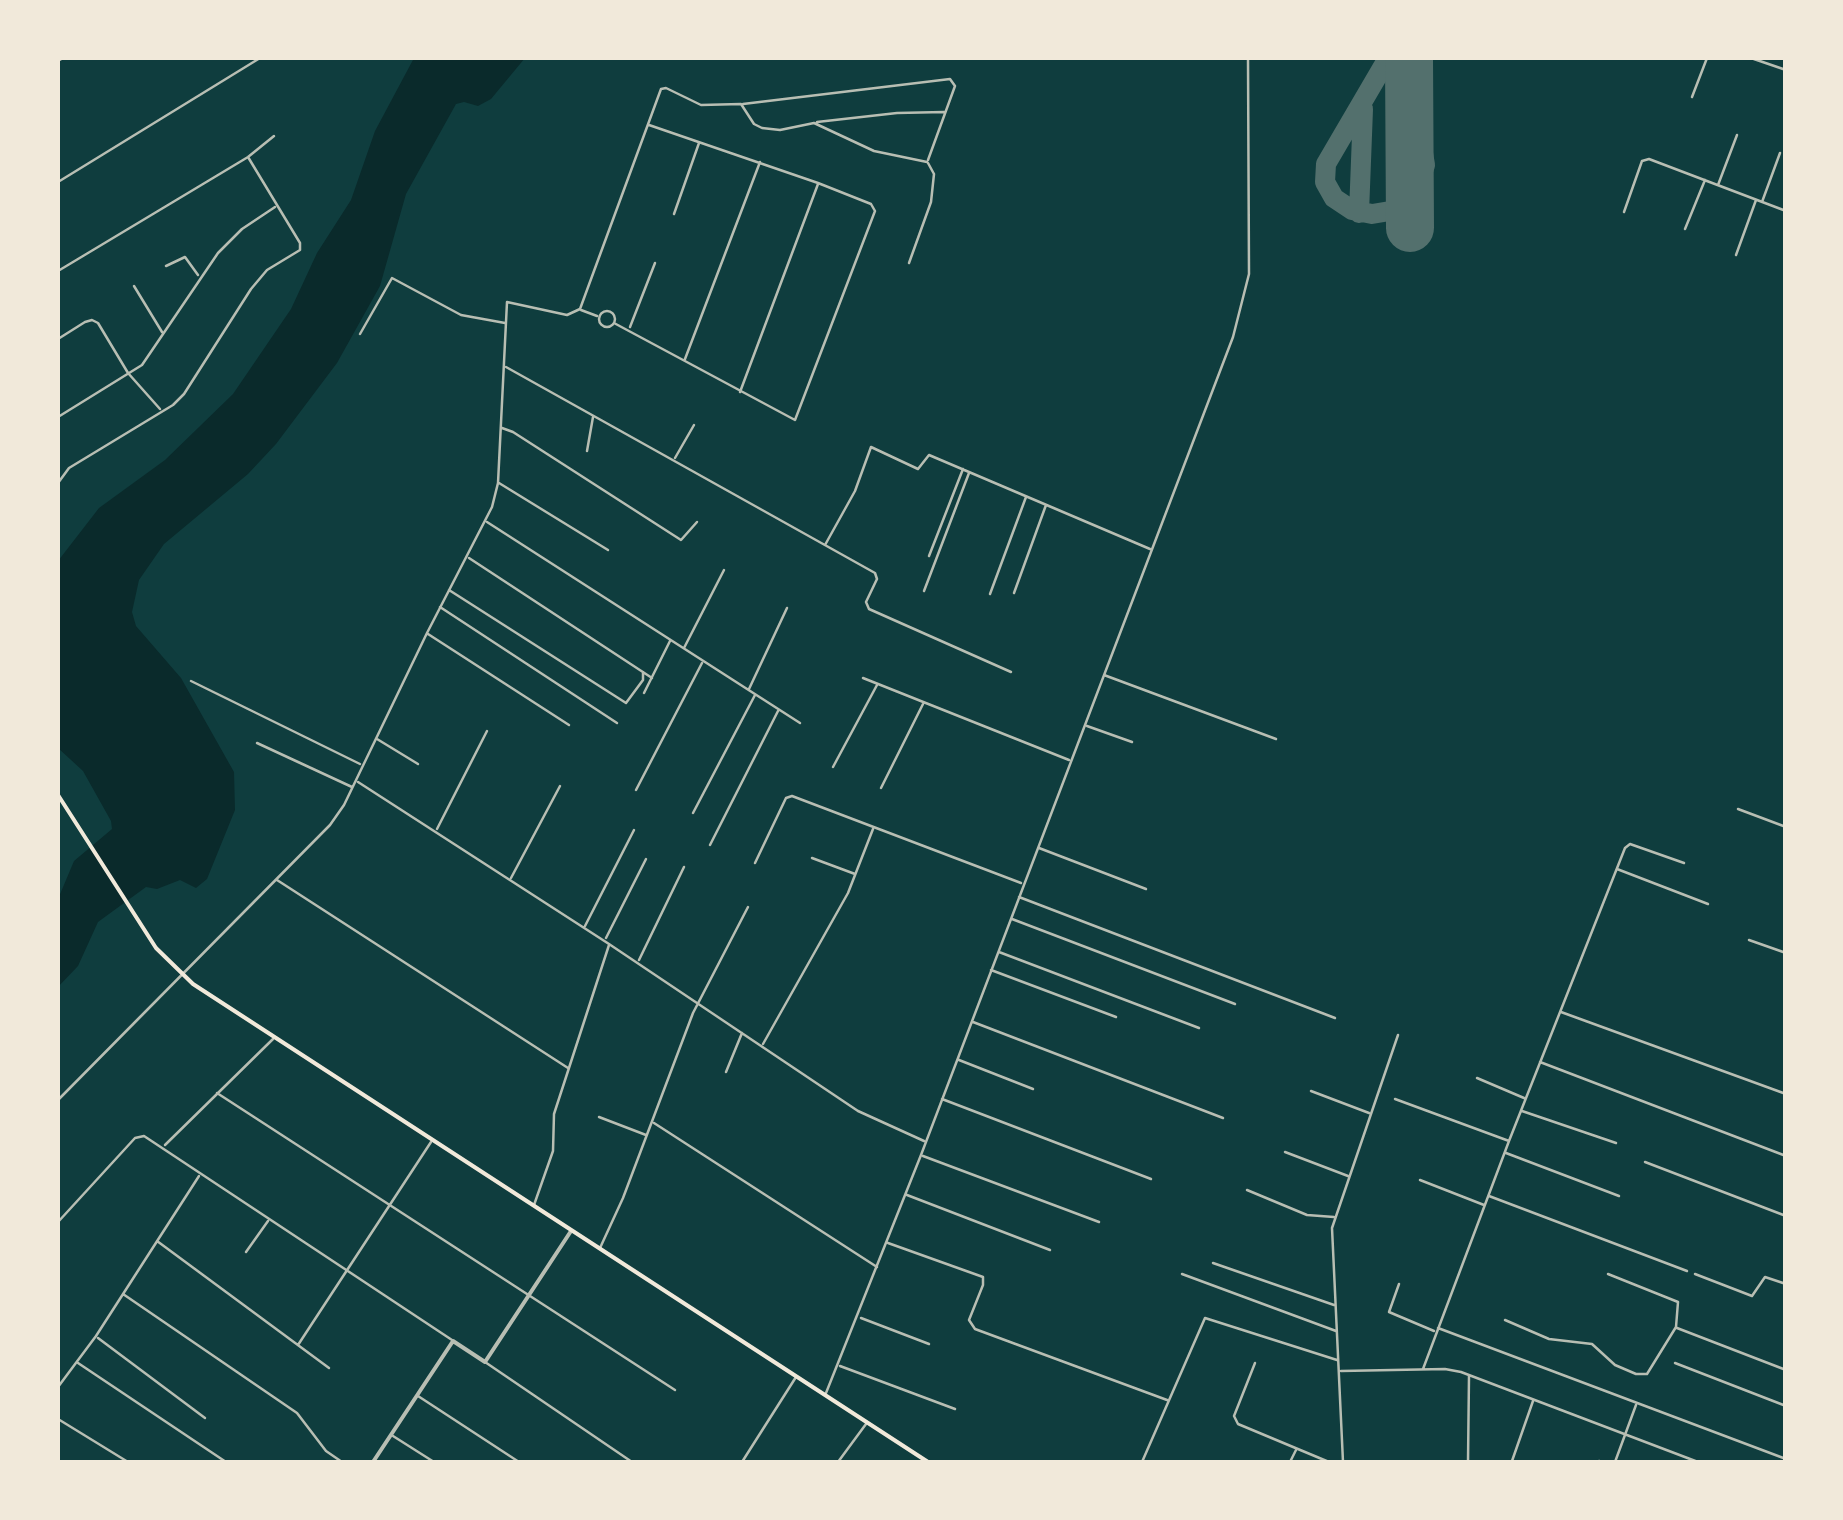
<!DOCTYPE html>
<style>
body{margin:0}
#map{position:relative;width:1843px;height:1520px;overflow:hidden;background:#0f3d3e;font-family:Raleway,sans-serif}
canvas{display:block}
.frame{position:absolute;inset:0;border:60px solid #f1e9da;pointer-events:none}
</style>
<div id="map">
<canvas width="1843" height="1520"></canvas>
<div class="frame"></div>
</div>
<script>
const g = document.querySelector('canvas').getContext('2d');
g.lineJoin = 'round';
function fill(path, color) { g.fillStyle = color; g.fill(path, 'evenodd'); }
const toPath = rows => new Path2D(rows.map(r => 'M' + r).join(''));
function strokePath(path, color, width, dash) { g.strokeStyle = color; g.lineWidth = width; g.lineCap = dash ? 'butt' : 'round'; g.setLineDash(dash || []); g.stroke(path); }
fill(toPath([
 [414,58,525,58,491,99,478,106,464,102,456,104,406,194,380,286,337,363,276,444,248,474,164,544,139,580,132,612,136,626,181,678,234,772,235,810,207,879,196,888,180,880,157,889,146,887,98,922,78,966,58,987,58,899,74,861,112,829,111,821,83,771,58,748,58,561,99,508,165,460,233,394,291,309,317,253,351,200,375,131]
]), '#0a2a2b');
strokePath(toPath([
 [1388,58,1326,164,1325,182,1334,198,1352,210,1372,214,1390,211,1403,205,1416,192,1425,165,1421,141,1409,123],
 [1359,213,1363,109]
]), '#53706d', 20);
strokePath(toPath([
 [1409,58,1410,228]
]), '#53706d', 48);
strokePath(toPath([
 [1751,58,1786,70],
 [58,61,63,58],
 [1692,97,1707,58],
 [743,104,950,79,955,86,928,160],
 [817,122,897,113,944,112],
 [58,182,260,58],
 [1718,185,1737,135],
 [1762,202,1780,153],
 [1624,212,1642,161,1649,159,1786,211],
 [674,214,699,143],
 [1685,229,1705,180],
 [1736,255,1756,200],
 [909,263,931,202,934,174,928,163],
 [166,266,185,257,198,275],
 [58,271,248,157,274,136],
 [134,286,162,332],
 [581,310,597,316],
 '599 319a8 8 0 1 1 16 0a8 8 0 1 1-16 0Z',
 [614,323,795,420,875,211,871,204,818,183,649,125],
 [630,327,655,263],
 [360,334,392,278,461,315,505,323],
 [58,339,85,322,92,320,98,323,128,373,160,409],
 [685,359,760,162],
 [506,367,875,573,877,579,866,602,869,609,1011,672],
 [740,392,818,184],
 [58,417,142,365,218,253,242,229,275,207],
 [502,428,513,432,681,540,697,522],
 [587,451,593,417],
 [675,458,694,425],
 [58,483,69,468,173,405,184,394,251,289,267,270,300,250,300,243,248,157],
 [499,483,608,550],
 [487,522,800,723],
 [825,545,855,491,871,447,918,469,929,455,1150,549],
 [929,556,963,469],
 [469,558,652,678],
 [449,590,626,703,643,680,643,672],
 [924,591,969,473],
 [1014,593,1046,505],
 [990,594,1026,497],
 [440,607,617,723],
 [428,634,569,725],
 [684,648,724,570],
 [1104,675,1276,739],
 [863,678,1069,760],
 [191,681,360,764],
 [749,689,787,608],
 [644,693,670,641],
 [1087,726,1132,742],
 [377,739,418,764],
 [257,743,352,787],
 [833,767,877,685],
 [358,782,609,944,858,1111,924,1141],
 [881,788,923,704],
 [636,790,702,663],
 [1738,809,1786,827],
 [693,813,755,695],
 [437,829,487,731],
 [710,845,778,711],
 [1039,848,1146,889],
 [812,858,855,874],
 [755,863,786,798,792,796,1021,883],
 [1617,869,1708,904],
 [511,878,560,786],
 [277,880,568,1068],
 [1019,897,1335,1018],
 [1012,919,1235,1004],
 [585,926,634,830],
 [606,938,646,859],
 [1749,940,1786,953],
 [999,952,1199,1028],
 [639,960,684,867],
 [991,970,1116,1017],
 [1561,1012,1786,1094],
 [973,1022,1223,1118],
 [763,1044,848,893,873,829],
 [959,1060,1033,1089],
 [1540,1062,1786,1156],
 [726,1072,742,1033],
 [1477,1078,1524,1098],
 [1311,1091,1369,1113],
 [217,1093,675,1390],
 [942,1099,1151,1179],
 [1395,1099,1509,1141],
 [58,1100,330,825,344,805,427,633,492,507,498,483,507,302,567,315,580,309,661,89,666,88,701,105,741,104,754,124,762,128,780,130,814,123,874,151,927,162],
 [1522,1111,1616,1143],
 [599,1117,646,1135],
 [654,1123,877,1267],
 [165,1145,273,1039],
 [1285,1152,1348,1176],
 [1506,1153,1619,1196],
 [923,1156,1099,1222],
 [1645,1162,1786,1216],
 [1420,1180,1484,1205],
 [1247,1190,1307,1215,1334,1217],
 [907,1195,1050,1250],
 [1489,1196,1687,1271],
 [534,1205,553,1151,554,1114,609,945],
 [58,1222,135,1138,144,1136,452,1340],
 [157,1241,329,1368],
 [888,1243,983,1277,983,1285,969,1320,975,1329,1167,1400],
 [600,1248,623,1198,693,1013,748,907],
 [246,1252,268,1221],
 [1213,1263,1334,1305],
 [1182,1274,1336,1331],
 [1695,1274,1752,1296,1765,1277,1786,1284],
 [1399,1284,1389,1312,1434,1331],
 [123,1294,297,1413,326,1451,342,1462],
 [861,1318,929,1344],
 [1505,1320,1549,1339,1592,1344,1615,1365,1636,1374,1647,1374,1676,1327,1678,1302,1608,1274],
 [1438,1328,1786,1459],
 [1677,1328,1786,1370],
 [98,1338,205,1418],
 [298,1345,431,1142],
 [485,1362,632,1462],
 [78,1363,226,1462],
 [1255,1363,1234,1416,1238,1424,1329,1462],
 [1675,1363,1786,1406],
 [840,1366,955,1409],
 [1423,1369,1509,1141,1625,848,1630,844,1684,863],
 [1341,1371,1445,1369,1461,1372,1698,1462],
 [58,1387,96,1336,199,1176],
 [826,1393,921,1155,1233,337,1249,274,1248,58],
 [418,1396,519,1462],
 [58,1419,128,1462],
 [393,1436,434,1462],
 [1512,1461,1533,1401],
 [1599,1461,1604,1462],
 [742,1462,796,1377],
 [838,1462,866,1424],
 [1142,1462,1205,1318,1337,1360],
 [1290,1462,1296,1450],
 [1343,1462,1332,1228,1398,1035],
 [1468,1462,1469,1376],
 [1615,1462,1636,1405]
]), '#b8beb3', 2.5);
strokePath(toPath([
 [373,1462,453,1341,485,1362,571,1231]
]), '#b8beb3', 4);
strokePath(toPath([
 [58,795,156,948,193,984,928,1462]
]), '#f1e9da', 4);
</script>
